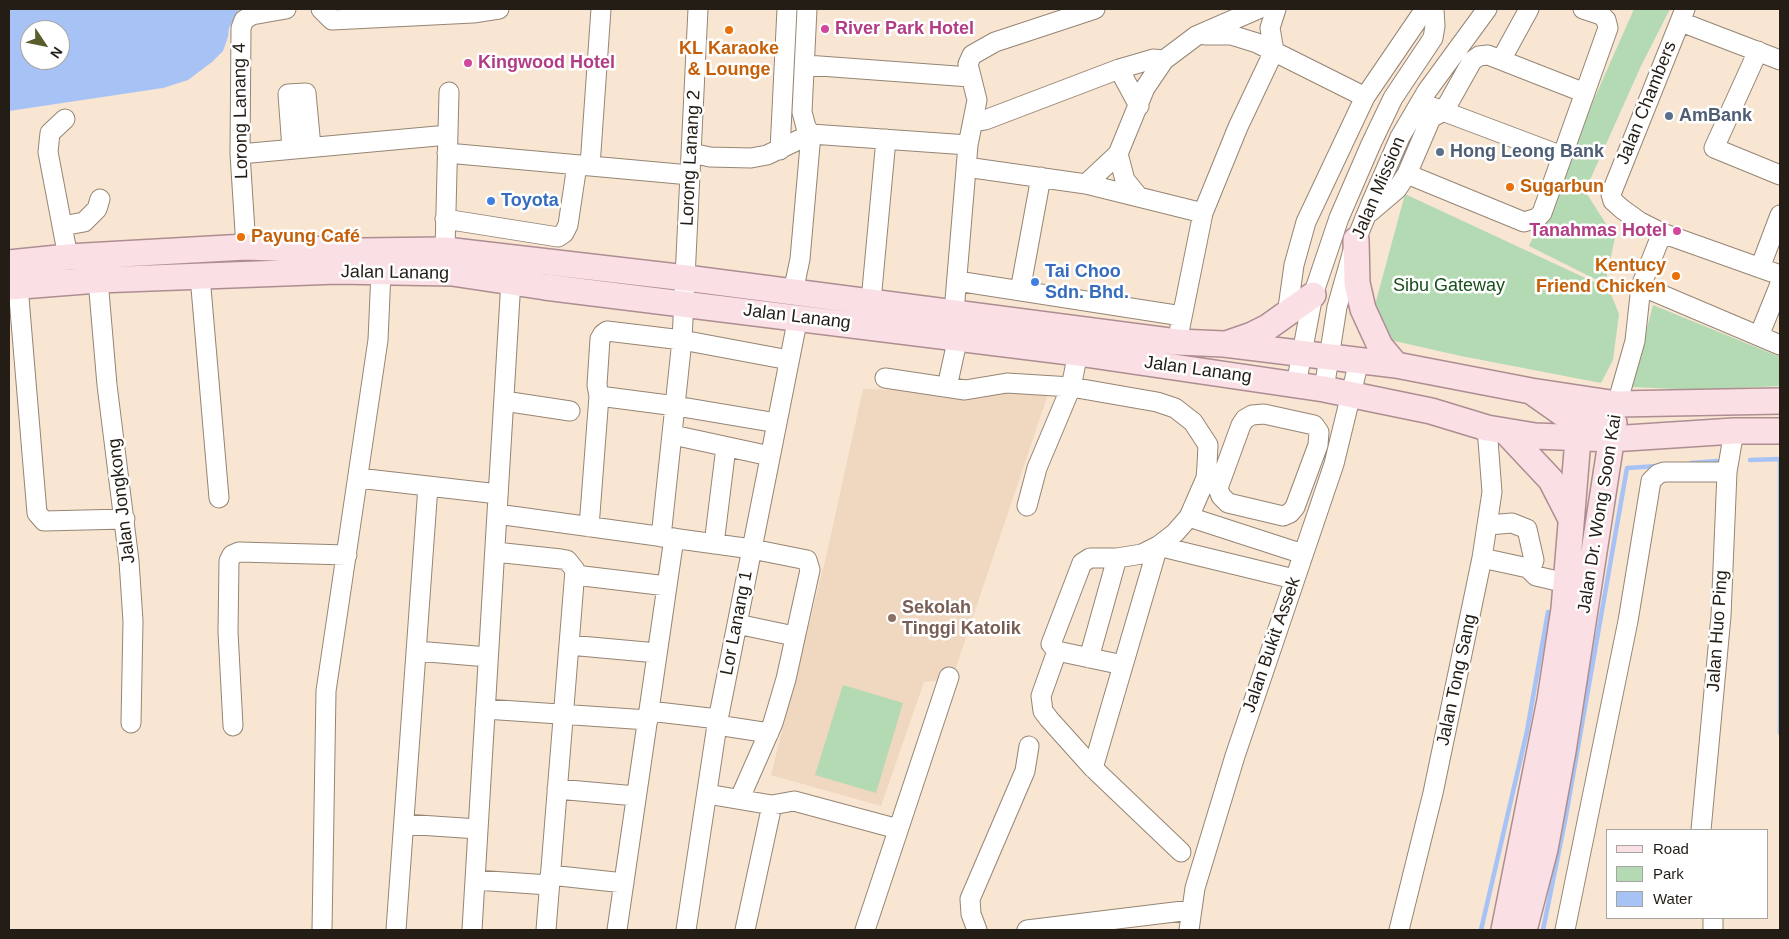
<!DOCTYPE html>
<meta charset="utf-8">
<style>
body{margin:0}
#map{position:relative;width:1789px;height:939px;overflow:hidden;background:#f8e5d2;font-family:Arial,sans-serif}
canvas{display:block}
.frame{position:absolute;inset:0;border:10px solid #241d16;pointer-events:none}
.legend{position:absolute;left:1606px;top:829px;width:162px;height:90px;box-sizing:border-box;background:#fff;border:1px solid #a7a5a2;margin:0;padding:6px 9px;list-style:none;font-size:15px;color:#241d16}
.legend li{display:flex;align-items:center;gap:10px;height:25px}
.legend b{width:25px;border:1px solid #a7a5a2}
.north{position:absolute;left:20px;top:20px;width:50px;height:50px;box-sizing:border-box;background:#fff;border:1px solid #a7a5a2;border-radius:50%;rotate:124deg;font-size:14px;font-weight:700;line-height:20px;text-align:center;color:#241d16}
.north::after{content:'';display:block;margin:auto;width:18px;height:22px;background:#5a5d2b;clip-path:polygon(50% 0,100% 100%,50% 72%,0 100%)}
</style>
<div id="map">
<canvas width="1789" height="939"></canvas>
<div class="frame"></div>
<ul class="legend">
<li><b style="height:6px;background:#fadfe5"></b>Road</li>
<li><b style="height:14px;background:#b4dab4"></b>Park</li>
<li><b style="height:14px;background:#a7c3f5"></b>Water</li>
</ul>
<div class="north">N</div>
</div>
<script>
const g = document.querySelector('canvas').getContext('2d');
g.lineJoin = 'round';
function fill(path, color) { g.fillStyle = color; g.fill(path, 'evenodd'); }
const toPath = rows => new Path2D(rows.map(r => 'M' + r).join(''));
function strokePath(path, color, width, dash) { g.strokeStyle = color; g.lineWidth = width; g.lineCap = dash ? 'butt' : 'round'; g.setLineDash(dash || []); g.stroke(path); }
function label(font, color, halo, rows, align = 'center') {
  g.font = font + ' Arial,sans-serif'; g.lineWidth = 5; g.setLineDash([]); g.textBaseline = 'middle'; g.strokeStyle = halo; g.fillStyle = color; for (const [text, x, y, turn = 0] of rows) {
    g.save(); g.translate(x, y); g.rotate((+turn || 0) * Math.PI / 180); g.textAlign = isNaN(turn) ? turn : align; if (halo) g.strokeText(text, 0, 0); g.fillText(text, 0, 0); g.restore();
  }
}
fill(toPath([
 [863,389,1048,394,952,679,924,682,881,806,771,775,826,557]
]), '#efd7c0');
fill(toPath([
 [1634,9,1670,9,1641,66,1585,191,1615,238,1605,284,1529,246],
 [1405,194,1609,289,1619,314,1613,360,1601,383,1461,356,1390,340,1372,316],
 [1653,305,1780,357,1780,386,1698,390,1632,387],
 [843,685,903,703,876,793,815,775]
]), '#b4dab4');
fill(toPath([
 [9,9,239,9,229,28,228,37,223,51,212,62,188,80,163,88,9,111],
 [30,30,60,30,60,60,30,60]
]), '#a7c3f5');
strokePath(toPath([
 [1750,460,1780,459,1780,733],
 [1691,463,1717,461],
 [1481,930,1527,731,1548,612],
 [1543,930,1565,821,1627,468,1658,466]
]), '#a7c3f5', 4.5);
const minor = toPath([
 [321,9,332,20,473,13,499,9],
 [1681,22,1780,60],
 [1205,35,1231,35,1257,43,1365,97],
 [1758,51,1714,148,1780,175],
 [1501,60,1529,9],
 [806,65,970,77],
 [1119,69,1139,106],
 [1432,107,1562,156],
 [65,119,50,133,48,152,68,257],
 [974,122,985,120,1119,69,1153,59,1164,60],
 [292,149,288,94,306,93,311,147],
 [780,150,787,9],
 [447,153,690,175],
 [691,153,710,157,751,158,767,155,811,134,968,145],
 [240,154,448,135],
 [1118,154,1125,180,1138,196],
 [590,166,601,9],
 [966,167,1086,184,1203,213],
 [1407,174,1524,222,1537,218,1542,213,1608,28,1606,20,1601,15,1583,9],
 [1086,184,1118,154,1145,88,1164,60,1196,36,1258,9],
 [1370,212,1397,189,1407,174,1431,118,1444,111,1472,61,1479,56,1488,55,1585,93],
 [445,219,558,237,564,233,568,225,577,165],
 [62,226,84,222,97,209,100,199],
 [1662,233,1780,275],
 [246,247,240,154,241,28,244,20,252,15,286,9],
 [445,250,449,92],
 [1760,268,1780,215],
 [200,276,219,498],
 [98,280,107,385,129,561,133,621,131,723],
 [957,281,1182,316],
 [18,286,37,513,44,521,125,519],
 [1641,286,1780,345],
 [1020,291,1041,177],
 [793,292,800,259,811,134,806,127,802,112,807,9],
 [871,301,886,139],
 [954,312,968,145,977,100,968,64,972,55,995,42,1095,9],
 [1287,315,1294,265,1306,222,1365,97,1425,9],
 [1759,336,1780,284],
 [1177,342,1203,213,1238,127,1274,51,1270,28,1276,9],
 [885,378,965,390,1007,383,1071,387,1157,402,1175,408,1193,422,1208,445,1207,465,1206,478,1189,517,1175,533,1158,546,1142,554,1117,558,1090,558,1082,563,1051,644,1057,651,1123,665],
 [1296,385,1313,295,1339,218,1371,144,1393,98,1433,38,1435,26,1434,9],
 [947,387,958,337],
 [1324,389,1337,307,1356,240,1372,201,1400,137,1427,91,1487,9],
 [599,396,676,406,777,423],
 [504,401,570,411],
 [1617,404,1635,341,1641,286,1662,233,1640,222,1622,209,1613,201,1611,194,1685,9],
 [1264,414,1314,425,1319,432,1318,445,1295,507,1290,513,1283,516,1228,503,1221,496,1218,488,1241,425,1245,419,1252,415,1264,414],
 [673,435,770,456],
 [358,478,498,494],
 [1027,506,1037,468,1071,387,1078,353],
 [497,514,752,549,807,560,810,570,786,679,773,723,740,798],
 [1189,517,1303,554],
 [1488,525,1512,523,1527,529,1534,560,1532,566,1528,568],
 [589,527,599,396,597,385,600,339,603,334,607,331,682,340,789,360],
 [661,537,682,340,698,9],
 [714,544,726,447],
 [495,552,561,559,567,560,575,570,546,930],
 [1482,558,1528,568,1536,576,1566,583],
 [575,575,667,586],
 [737,624,794,636],
 [569,645,657,653],
 [416,651,488,657],
 [1057,651,1041,696,1043,711,1049,719,1093,768,1181,852],
 [1089,658,1117,558],
 [485,709,648,720],
 [649,711,718,719],
 [717,725,769,733],
 [233,726,228,632,229,561,232,555,239,552,347,555],
 [1093,768,1158,546,1294,579],
 [557,789,636,796],
 [707,794,772,805,794,801,898,829],
 [404,824,478,829],
 [1701,830,1721,616,1727,472,1734,431],
 [550,875,624,883],
 [475,880,549,885],
 [322,930,326,691,378,340,381,272],
 [396,930,428,486],
 [472,930,511,280],
 [617,930,674,538],
 [686,930,717,725,798,317],
 [745,930,772,805],
 [865,930,949,677],
 [977,930,971,914,970,899,1025,771,1029,746],
 [1027,930,1191,910],
 [1189,930,1195,888,1235,756,1334,464,1359,361],
 [1399,930,1433,793,1482,558,1492,492,1487,428],
 [1565,930,1628,621,1651,481,1658,474,1664,472,1727,472],
 [1713,930,1713,918]
]);
const major = toPath([
 [1356,240,1357,283,1363,309,1380,346,1396,365],
 [9,263,68,257,246,247,362,251,445,250,686,278,1177,342,1224,344,1396,365,1531,391,1617,404,1780,401],
 [9,287,98,280,337,271,452,273,545,287,1078,353,1324,389,1431,411,1487,428,1535,436,1611,439,1734,431,1780,431],
 [1229,343,1252,335,1268,327,1313,295],
 [1535,394,1562,413,1599,433],
 [1505,431,1551,480,1571,519],
 [1504,930,1550,700,1564,609,1578,439,1585,426,1592,420,1617,404],
 [1524,930,1545,849,1563,751,1614,423]
]);
strokePath(minor, '#968574', 21);
strokePath(major, '#ad8d92', 28);
strokePath(minor, '#fff', 19);
strokePath(major, '#fadfe5', 25);
for (const [x, y, r, color] of [
 [825,29,5,"#d1479c"],
 [729,30,5,"#e8710a"],
 [468,63,5,"#d1479c"],
 [1669,116,5,"#5c6f8a"],
 [1440,152,5,"#5c6f8a"],
 [1510,187,5,"#e8710a"],
 [491,201,5,"#3f7fe0"],
 [1677,231,5,"#d1479c"],
 [241,237,5,"#e8710a"],
 [1676,276,5,"#e8710a"],
 [1035,282,5,"#3f7fe0"],
 [892,618,5,"#8d6e63"]
]) { const dot = new Path2D(); dot.arc(x, y, r, 0, 2 * Math.PI); g.fillStyle = color; g.fill(dot); strokePath(dot, '#fff', 2); }
label('bold 18px', '#b23c85', '#fff', [
 ["River Park Hotel",835,29],
 ["Kingwood Hotel",478,63],
 ["Tanahmas Hotel",1667,231,"right"]
], 'left');
label('bold 18px', '#c56008', '#fff', [
 ["KL Karaoke",729,49,"center"],
 ["& Lounge",729,70,"center"],
 ["Sugarbun",1520,187],
 ["Payung Café",251,237],
 ["Kentucy",1666,266,"right"],
 ["Friend Chicken",1666,287,"right"]
], 'left');
label('18px', '#241d16', '#fff', [
 ["Jalan Chambers",1647,103,-68],
 ["Lorong Lanang 4",241,111,-91],
 ["Lorong Lanang 2",691,158,-87],
 ["Jalan Mission",1379,188,-67],
 ["Jalan Lanang",395,273,1],
 ["Jalan Lanang",797,317,7],
 ["Jalan Lanang",1198,370,8],
 ["Jalan Jongkong",122,501,-97],
 ["Jalan Dr. Wong Soon Kai",1600,514,-81],
 ["Lor Lanang 1",737,623,-79],
 ["Jalan Huo Ping",1718,631,-86],
 ["Jalan Bukit Assek",1272,645,-71],
 ["Jalan Tong Sang",1457,680,-78]
]);
label('bold 18px', '#4e5e75', '#fff', [
 ["AmBank",1679,116],
 ["Hong Leong Bank",1450,152]
], 'left');
label('bold 18px', '#366cbe', '#fff', [
 ["Toyota",501,201],
 ["Tai Choo",1045,272],
 ["Sdn. Bhd.",1045,293]
], 'left');
label('18px', '#17501d', '#fff', [
 ["Sibu Gateway",1449,286]
]);
label('bold 18px', '#785e54', '#fff', [
 ["Sekolah",902,608],
 ["Tinggi Katolik",902,629]
], 'left');
</script>
